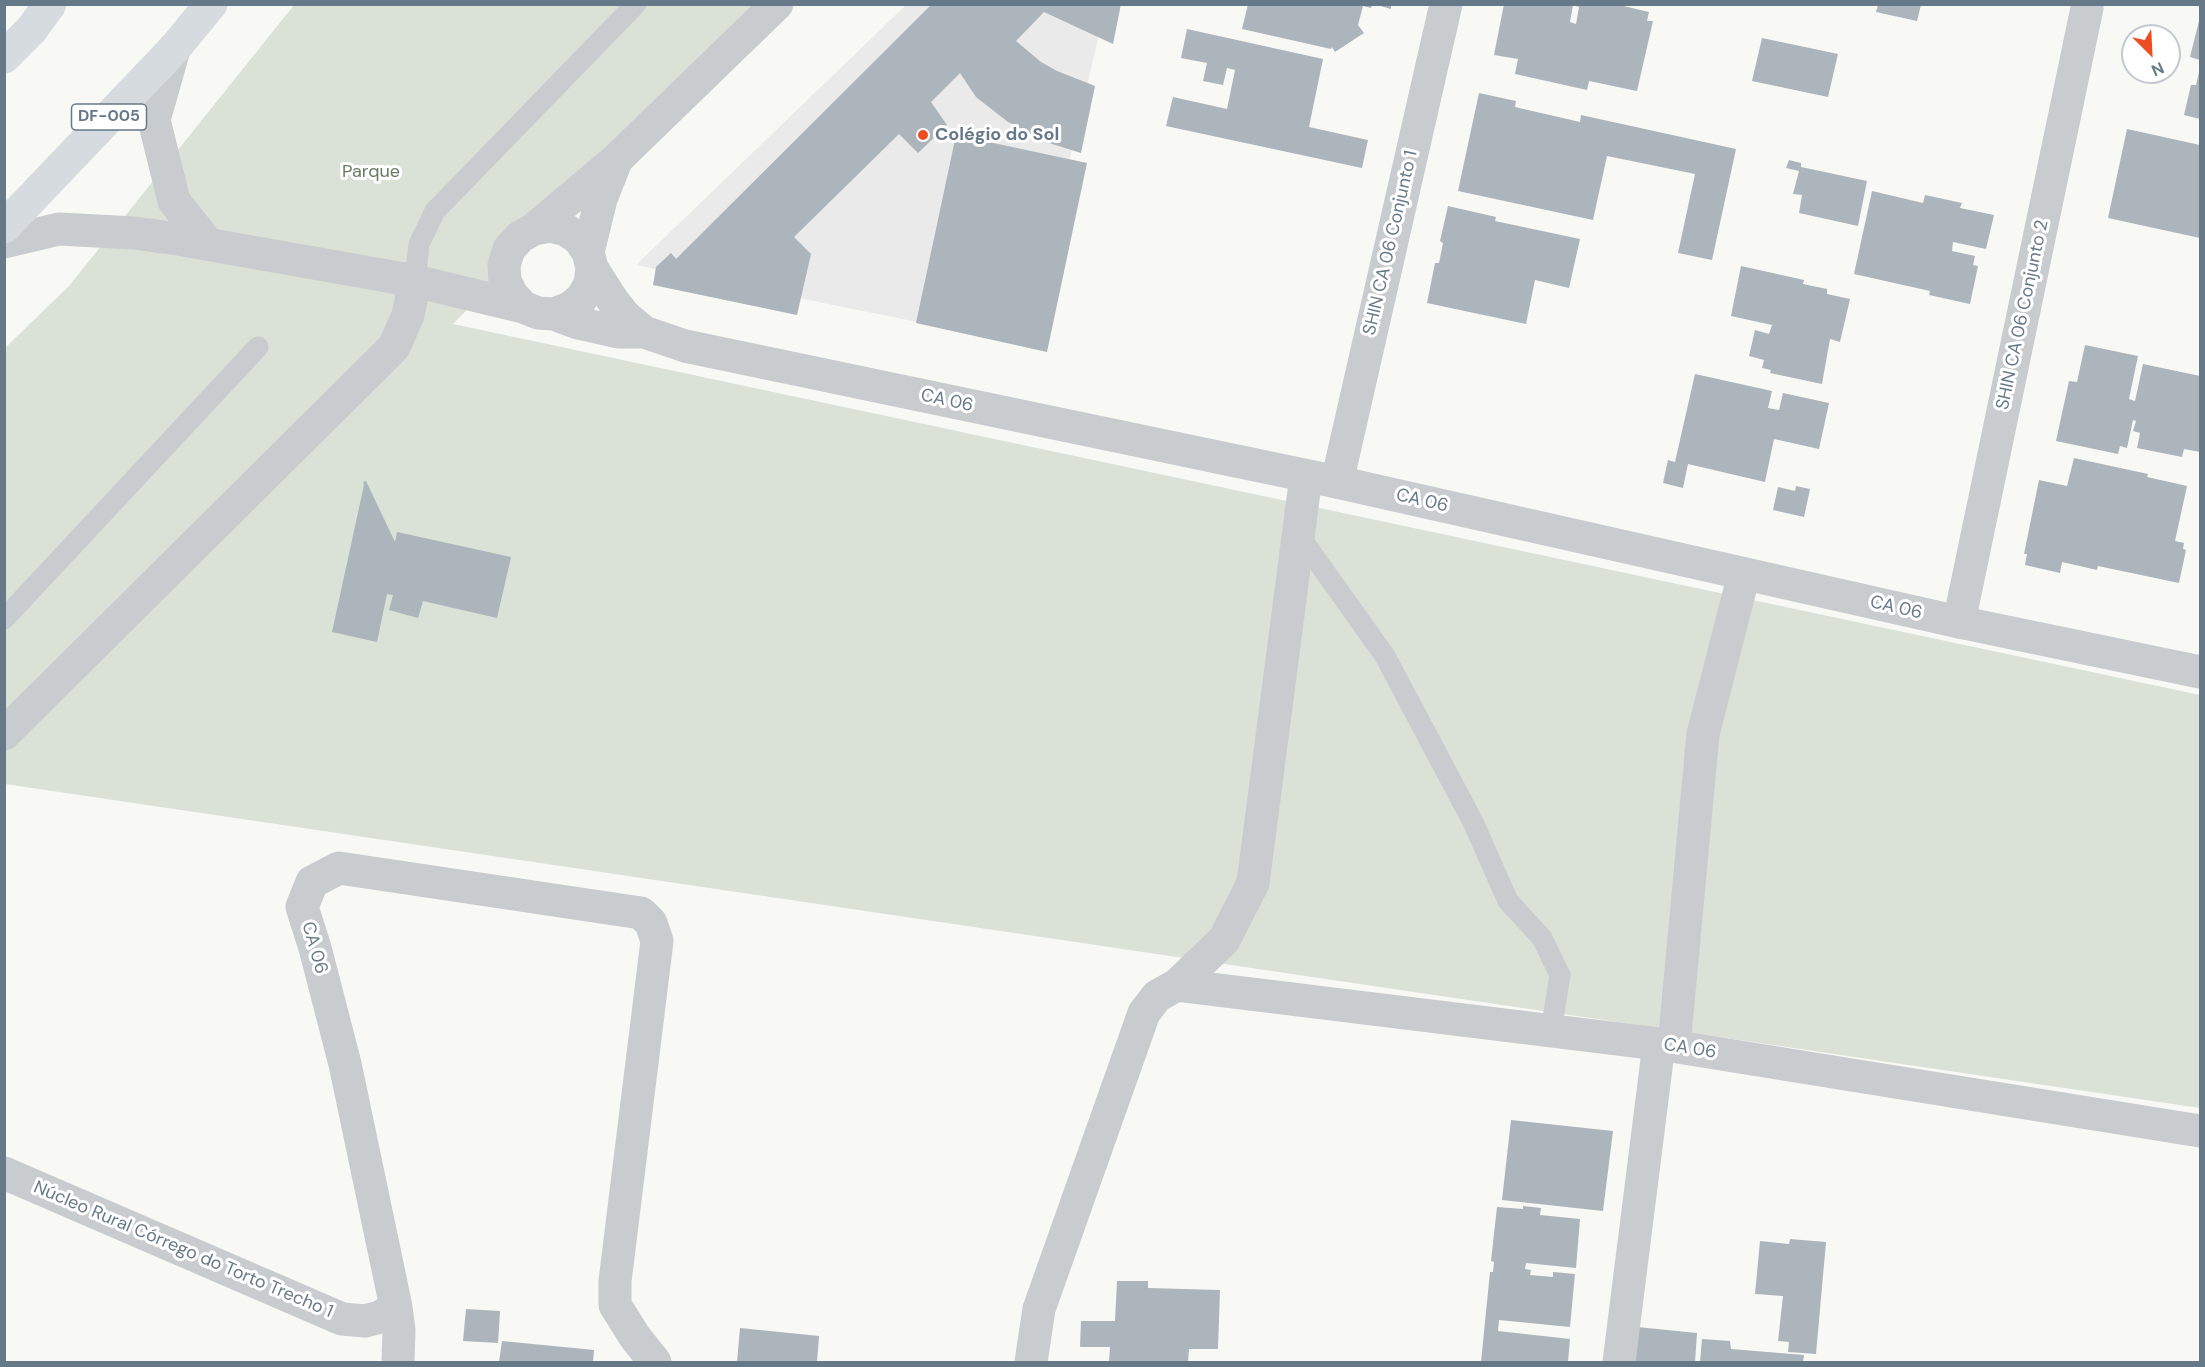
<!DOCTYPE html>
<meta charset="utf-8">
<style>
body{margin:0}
#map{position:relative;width:2205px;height:1367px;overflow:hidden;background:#f8f8f5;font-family:"DM Sans",sans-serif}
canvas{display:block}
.frame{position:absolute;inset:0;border:6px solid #667988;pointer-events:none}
.north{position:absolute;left:2121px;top:24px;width:60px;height:60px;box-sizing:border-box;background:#fff;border:2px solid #c2c9cf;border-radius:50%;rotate:156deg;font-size:16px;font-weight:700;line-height:24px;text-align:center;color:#667988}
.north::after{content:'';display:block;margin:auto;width:21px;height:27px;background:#ec4e22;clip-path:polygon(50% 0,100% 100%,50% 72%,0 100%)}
</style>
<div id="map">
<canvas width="2205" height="1367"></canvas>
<div class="frame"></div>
<div class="north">N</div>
</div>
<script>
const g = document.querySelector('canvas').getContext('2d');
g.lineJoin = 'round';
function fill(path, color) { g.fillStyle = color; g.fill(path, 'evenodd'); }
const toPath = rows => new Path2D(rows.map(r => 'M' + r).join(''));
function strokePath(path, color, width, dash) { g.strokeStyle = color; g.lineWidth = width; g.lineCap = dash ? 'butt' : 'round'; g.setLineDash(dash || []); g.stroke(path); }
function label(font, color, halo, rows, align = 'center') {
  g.font = font + ' "DM Sans",sans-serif'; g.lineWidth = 6; g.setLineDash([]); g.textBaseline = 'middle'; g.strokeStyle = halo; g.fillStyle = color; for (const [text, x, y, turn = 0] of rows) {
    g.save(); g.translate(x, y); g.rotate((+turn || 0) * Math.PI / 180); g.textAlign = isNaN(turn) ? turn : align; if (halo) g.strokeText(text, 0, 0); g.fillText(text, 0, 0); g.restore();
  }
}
fill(toPath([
 [906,5,1106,5,1026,344,636,265]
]), '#e9eae9');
fill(toPath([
 [294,5,767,5,453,324,2200,695,2200,1108,5,784,5,348,69,286]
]), '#dae1d6');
fill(toPath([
 [932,4,1121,4,1113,44,1044,12,1016,41,1041,62,1057,71,1095,86,1081,153,1049,143,1008,122,976,97,960,73,931,102,947,125,918,153,899,134,794,237,811,254,797,315,653,285,656,267,658,265,671,253,676,259],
 [1248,4,1363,4,1372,5,1371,8,1363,6,1358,25,1364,33,1335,52,1332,47,1331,49,1242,29],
 [1378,4,1391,4,1391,9,1377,5],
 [1504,4,1615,4,1649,12,1647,21,1653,21,1637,91,1589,81,1587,90,1515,74,1518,59,1494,55],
 [1573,5,1579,7,1576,24,1570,22],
 [1878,5,1921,5,1917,21,1876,12],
 [2200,17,2200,60,2190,57],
 [1187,29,1323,59,1309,127,1368,140,1362,168,1166,126,1173,97,1227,109,1235,70,1227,68,1223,85,1203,81,1207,63,1181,58],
 [1762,38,1838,54,1828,97,1752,81],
 [2200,68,2200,119,2184,115,2191,85,2196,85],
 [1479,93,1516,101,1515,107,1580,122,1581,115,1736,149,1712,260,1678,253,1695,174,1607,156,1593,220,1458,191],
 [2127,129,2200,145,2200,238,2108,218],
 [956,135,1087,163,1047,352,916,323],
 [1789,160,1801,163,1801,167,1867,181,1858,226,1799,213,1802,195,1793,194,1799,171,1786,168],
 [1872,191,1923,203,1925,195,1962,203,1960,208,1994,215,1986,249,1953,242,1952,251,1975,256,1973,265,1978,266,1970,304,1929,295,1930,291,1854,274],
 [1448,206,1496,217,1495,221,1580,239,1569,288,1535,280,1526,324,1427,303,1435,263,1439,263,1443,243,1440,241],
 [1741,266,1804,280,1803,284,1827,289,1827,294,1850,299,1840,342,1830,339,1822,384,1770,373,1771,370,1762,368,1764,360,1749,356,1755,330,1769,334,1772,325,1731,316],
 [2085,345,2138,356,2129,399,2135,401,2143,364,2200,376,2200,452,2184,449,2182,457,2137,448,2140,433,2133,431,2136,421,2133,420,2127,448,2120,446,2118,454,2056,441,2069,381,2077,382],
 [1695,374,1772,391,1768,408,1779,410,1783,393,1829,403,1819,449,1774,439,1765,482,1688,464,1683,488,1663,483,1668,460,1675,462],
 [2074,458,2148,474,2147,477,2187,486,2175,541,2184,543,2183,549,2186,550,2179,583,2098,566,2097,570,2062,562,2060,573,2025,565,2027,554,2024,554,2039,480,2067,486],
 [366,481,395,542,397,532,511,557,497,618,423,601,418,618,389,610,393,595,387,594,377,642,332,632,364,485,363,482],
 [1796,486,1810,489,1804,517,1773,510,1778,487,1795,491],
 [1511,1120,1613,1131,1603,1211,1502,1200],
 [1523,1206,1541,1208,1540,1215,1580,1219,1576,1268,1526,1263,1525,1269,1531,1270,1530,1275,1553,1277,1553,1272,1575,1274,1570,1327,1499,1320,1498,1331,1570,1339,1568,1362,1481,1362,1490,1272,1493,1272,1494,1262,1491,1261,1497,1207,1523,1209],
 [1790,1239,1826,1242,1816,1354,1788,1352,1789,1342,1778,1341,1783,1296,1755,1294,1760,1241,1789,1244],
 [1117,1281,1148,1281,1148,1288,1220,1290,1218,1349,1189,1349,1188,1362,1109,1362,1110,1347,1080,1347,1081,1321,1115,1321],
 [466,1309,500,1311,498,1343,463,1341],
 [1637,1327,1697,1333,1695,1362,1633,1362],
 [740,1328,819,1336,817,1362,737,1362],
 [1702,1339,1730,1341,1731,1349,1804,1355,1803,1362,1700,1362],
 [502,1341,594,1350,593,1362,499,1362]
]), '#acb5bb');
strokePath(toPath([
 [415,281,419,244,435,211,636,4],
 [1298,534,1385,656,1473,822,1508,901,1542,938,1560,975,1551,1031],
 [4,619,258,347]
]), '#c8cccf', 21);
strokePath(toPath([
 [1337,482,1446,4],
 [1959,622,2087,8],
 [4,734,394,347,408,315,415,281],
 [1177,985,1659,1044,2200,1131],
 [1674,1046,1703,734,1744,574],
 [4,1173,342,1319,365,1321,380,1317,396,1307],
 [398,1362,399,1330,396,1307,345,1064,315,948,302,907,312,882,339,868,641,913,651,923,657,941,615,1281,615,1305,635,1337,655,1362],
 [1031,1362,1039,1309,1144,1013,1157,996,1177,985,1224,940,1253,883,1306,476],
 [1619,1362,1659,1044]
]), '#c8cccf', 33);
strokePath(toPath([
 [174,49,154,120,174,201,208,244],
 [534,229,617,159,777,4],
 [4,242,59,229,134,233,178,239,415,281,523,307],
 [588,252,601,199,616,161],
 [592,268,590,284,582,298,570,308,554,314,538,313,523,307,512,295,505,281,504,265,509,249,520,237,534,229,550,226,566,230,579,239,588,252,592,268,613,301,625,316,644,332],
 [554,314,578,323,618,332,644,332,685,346,1337,482,1959,622,2200,672]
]), '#c8cccf', 33);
strokePath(toPath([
 [4,57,32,29,50,4],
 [4,227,174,49,211,4]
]), '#d6dbdf', 33);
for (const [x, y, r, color] of [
 [923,135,6,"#ec4e22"]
]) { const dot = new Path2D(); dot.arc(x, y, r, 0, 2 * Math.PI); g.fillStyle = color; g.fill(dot); strokePath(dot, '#fff', 2); }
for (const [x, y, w] of [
 [109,117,75]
]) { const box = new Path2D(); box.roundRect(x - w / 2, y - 13, w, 26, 4.5); g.fillStyle = '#fff'; g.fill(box); strokePath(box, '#667988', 1.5); }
label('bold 16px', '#667988', null, [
 ["DF-005",109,117]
]);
label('bold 18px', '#667988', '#fff', [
 ["Colégio do Sol",935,135]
], 'left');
label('18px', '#667a61', '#fff', [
 ["Parque",371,172]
]);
label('18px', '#667988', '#fff', [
 ["SHIN CA 06 Conjunto 1",1391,243,-77],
 ["SHIN CA 06 Conjunto 2",2023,315,-78],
 ["CA 06",947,401,12],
 ["CA 06",1422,501,13],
 ["CA 06",1896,608,13],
 ["CA 06",314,948,74],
 ["CA 06",1690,1049,9],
 ["Núcleo Rural Córrego do Torto Trecho 1",183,1250,23]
]);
</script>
